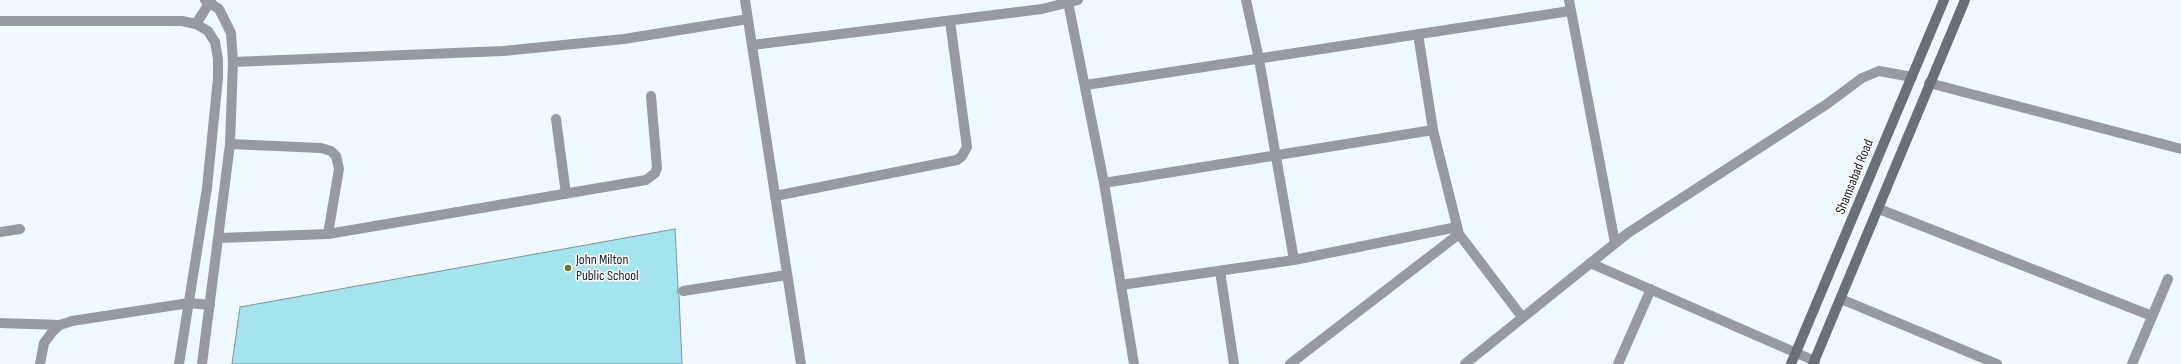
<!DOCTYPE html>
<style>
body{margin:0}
canvas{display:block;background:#f0f9fe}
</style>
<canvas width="2181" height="364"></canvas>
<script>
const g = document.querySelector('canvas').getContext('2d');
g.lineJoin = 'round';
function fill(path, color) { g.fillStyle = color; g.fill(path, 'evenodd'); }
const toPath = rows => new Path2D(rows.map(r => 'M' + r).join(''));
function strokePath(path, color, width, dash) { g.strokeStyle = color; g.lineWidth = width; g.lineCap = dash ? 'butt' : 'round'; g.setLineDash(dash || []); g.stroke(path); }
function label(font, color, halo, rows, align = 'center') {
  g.font = font + ' "Sofia Sans Condensed",sans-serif'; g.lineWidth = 3; g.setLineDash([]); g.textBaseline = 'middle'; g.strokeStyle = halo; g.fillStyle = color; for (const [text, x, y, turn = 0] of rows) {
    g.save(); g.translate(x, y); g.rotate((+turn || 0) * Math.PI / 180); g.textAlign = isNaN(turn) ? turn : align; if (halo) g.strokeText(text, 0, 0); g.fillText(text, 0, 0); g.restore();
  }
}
const building = toPath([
 [675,229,678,287,677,292,679,296,682,364,232,364,240,307,675,229]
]);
fill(building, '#a3e4ee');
strokePath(building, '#839497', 1);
strokePath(toPath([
 [745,0,801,364],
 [1246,0,1259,59,1294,260],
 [1569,0,1615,243],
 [1068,2,1104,183,1134,364],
 [0,21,182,21,196,24,208,31,215,42,218,59,218,78,207,188,179,364],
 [196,24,211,0],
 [1418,34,1433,130,1459,234,1522,317],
 [752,45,1042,9,1078,0],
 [233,62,503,51,624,39,748,19],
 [1929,83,2181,149],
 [1086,85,1570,11],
 [556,119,566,194],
 [230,144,321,148,331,151,336,156,339,169,328,234],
 [1104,183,1433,130],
 [775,196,957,160,962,156,967,147,950,21],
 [1879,209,2152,316],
 [0,232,20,229],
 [219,238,328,234,646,180,655,173,657,168,651,96],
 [1590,263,1815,361],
 [1220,271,1234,364],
 [1121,285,1294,260,1457,227],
 [683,291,787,275],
 [1841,299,1997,364],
 [0,323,60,325],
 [40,364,44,343,53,331,60,325,72,321,189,303,210,305],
 [202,364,230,144,233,62,231,33,219,9,205,0],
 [1290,364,1459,234],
 [1465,364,1628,233,1827,104,1862,78,1879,71,1912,77],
 [1618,364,1651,289],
 [2132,364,2168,279]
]), '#979ba1', 10);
strokePath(toPath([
 [1791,364,1944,0],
 [1813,364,1965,0]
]), '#6a7077', 10);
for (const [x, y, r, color] of [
 [568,268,4,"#76771d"]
]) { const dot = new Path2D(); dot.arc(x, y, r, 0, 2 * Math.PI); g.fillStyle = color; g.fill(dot); strokePath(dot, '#fff', 1.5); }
label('14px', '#181e21', '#fff', [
 ["Shamsabad Road",1855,177,-68]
]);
label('14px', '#181e21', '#fff', [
 ["John Milton",576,260],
 ["Public School",576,276]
], 'left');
</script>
